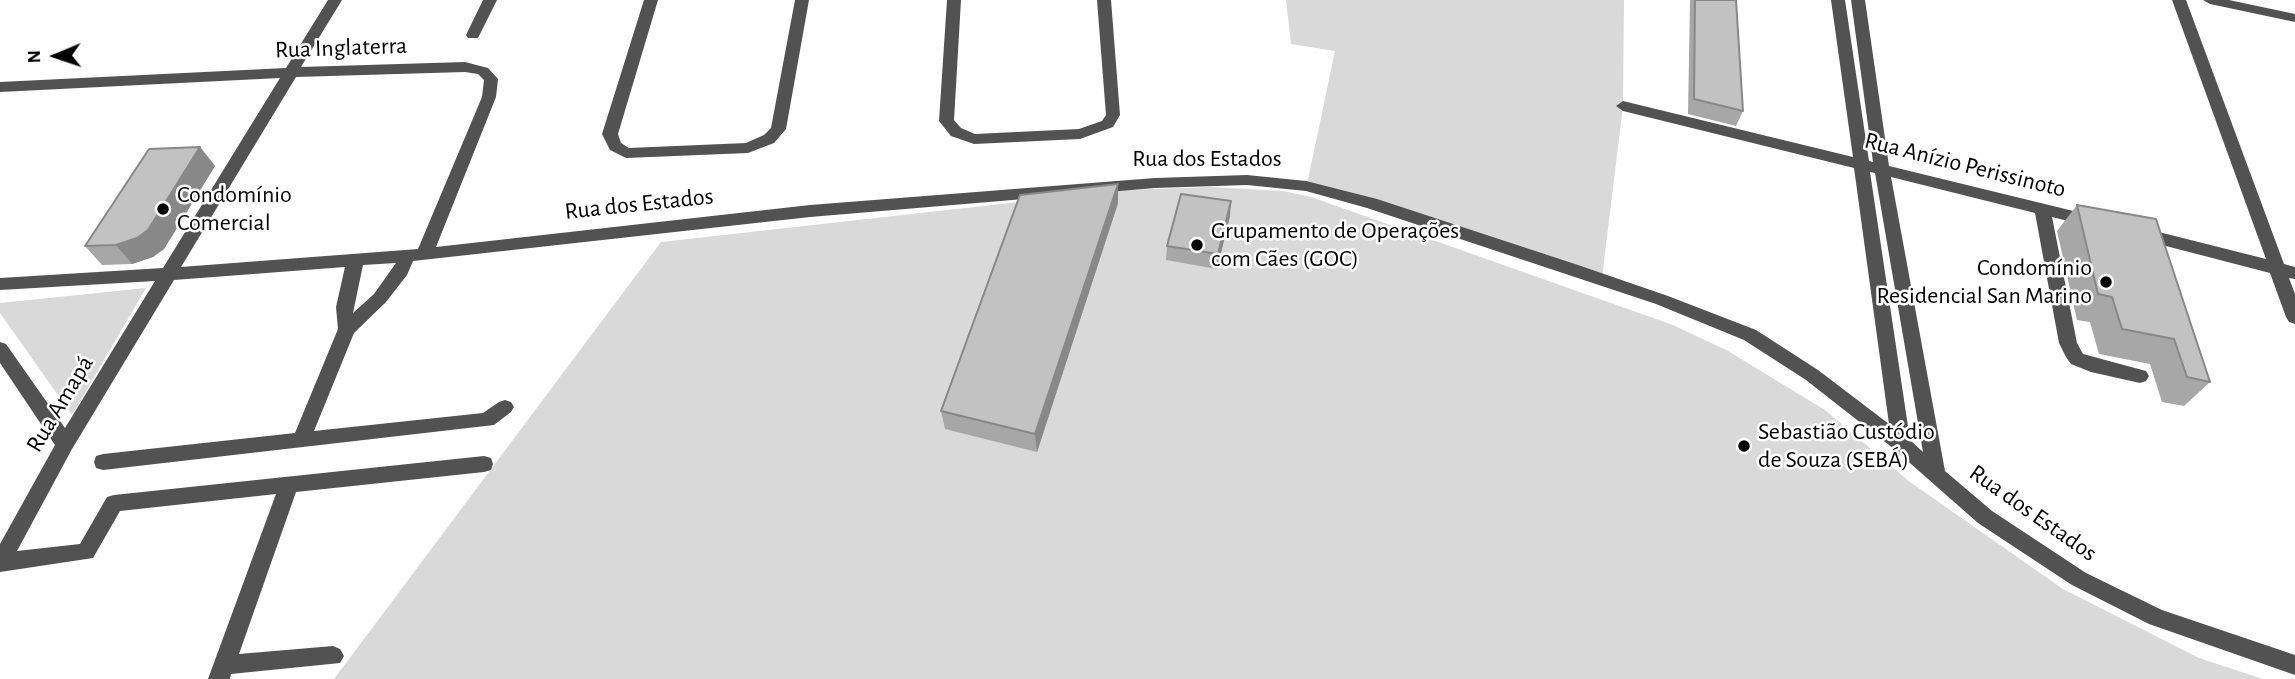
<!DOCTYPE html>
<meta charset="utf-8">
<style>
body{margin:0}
#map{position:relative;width:2295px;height:679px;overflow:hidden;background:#fff;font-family:"Alegreya Sans",sans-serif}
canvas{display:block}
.north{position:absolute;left:21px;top:21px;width:70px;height:70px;-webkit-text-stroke:5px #fff;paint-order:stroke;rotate:268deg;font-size:19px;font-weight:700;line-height:28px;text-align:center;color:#000}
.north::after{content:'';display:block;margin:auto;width:24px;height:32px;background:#000;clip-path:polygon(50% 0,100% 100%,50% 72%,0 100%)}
</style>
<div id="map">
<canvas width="2295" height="679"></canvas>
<div class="north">N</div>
</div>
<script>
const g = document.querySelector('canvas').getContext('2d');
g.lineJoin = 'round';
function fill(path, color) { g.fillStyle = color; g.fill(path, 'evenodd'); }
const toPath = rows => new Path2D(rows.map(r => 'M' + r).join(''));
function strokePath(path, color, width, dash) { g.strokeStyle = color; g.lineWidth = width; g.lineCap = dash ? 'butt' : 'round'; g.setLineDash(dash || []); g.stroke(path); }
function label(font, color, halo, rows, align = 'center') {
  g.font = font + ' "Alegreya Sans",sans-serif'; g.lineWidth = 5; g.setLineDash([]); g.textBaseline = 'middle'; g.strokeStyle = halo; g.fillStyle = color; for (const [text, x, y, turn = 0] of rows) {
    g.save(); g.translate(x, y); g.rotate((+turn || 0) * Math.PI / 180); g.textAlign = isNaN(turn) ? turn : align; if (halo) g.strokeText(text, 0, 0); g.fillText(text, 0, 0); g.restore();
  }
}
fill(toPath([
 [1286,0,1624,0,1623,106,1602,278,1306,189,1335,51,1291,44],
 [1211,187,1283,191,1311,197,1673,325,1728,351,1825,410,1910,482,2063,589,2199,658,2263,679,334,679,661,242,1126,190],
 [146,288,72,415,0,313,0,303]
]), '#d9d9d9');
fill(toPath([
 [328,0,342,0,301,67,465,62,488,68,498,79,496,97,436,247,810,205,1155,178,1247,175,1306,181,1377,199,1578,265,1668,296,1756,330,1818,370,1889,424,1854,168,1623,111,1616,106,1623,101,1853,157,1831,0,1845,0,1869,161,1873,162,1851,0,1865,0,1889,166,2098,217,2100,221,2098,225,2092,227,2052,217,2077,343,2083,354,2146,371,2149,376,2146,381,2140,383,2091,372,2071,364,2066,357,2059,343,2035,213,1891,177,1945,471,1992,511,2086,573,2162,610,2295,655,2295,675,2149,624,2072,585,1978,523,1894,449,1806,380,1744,340,1656,304,1367,208,1306,191,1247,185,1155,188,810,217,413,261,407,275,386,302,354,333,314,431,483,413,499,402,505,400,511,402,514,407,511,412,494,425,103,470,96,468,94,462,96,456,103,454,295,433,338,329,336,307,345,267,174,280,72,449,17,551,80,544,107,497,114,495,484,456,491,458,493,464,491,470,484,472,296,492,239,654,333,646,340,649,344,656,340,663,231,674,230,679,208,679,276,494,120,511,93,558,0,572,0,544,55,445,0,363,0,342,6,344,65,428,155,281,0,290,0,278,163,268,280,78,0,92,0,82,286,68,328,0],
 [465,72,478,74,484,80,482,97,418,249,181,267,296,77,465,72],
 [1870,172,1875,173,1923,452,1910,440,1870,172],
 [396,263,374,294,353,313,363,265,396,263],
 [483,0,497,0,478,38,468,38,466,35,483,0],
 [644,0,658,0,618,134,621,143,629,148,746,143,764,135,771,128,795,0,809,0,786,129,774,143,748,153,626,158,610,150,602,134,644,0],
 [947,0,961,0,954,120,961,128,975,134,1079,129,1102,121,1106,115,1097,0,1111,0,1120,115,1113,127,1080,139,974,144,951,136,939,121,947,0],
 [2172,0,2186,0,2284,264,2295,267,2295,279,2289,278,2295,294,2295,324,2289,322,2286,317,2270,273,2139,239,2131,233,2139,227,2266,259,2172,0],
 [2203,0,2229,0,2295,14,2295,22,2210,4,2203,0]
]), '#525252');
fill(toPath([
 [1690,0,1736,0,1743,111,1736,126,1688,114],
 [200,147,215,166,164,249,153,257,132,264,102,265,85,246],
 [1118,203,1037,452,945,429,941,411],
 [2077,205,2210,382,2184,406,2162,402,2150,364,2099,354,2090,322,2077,320,2057,231],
 [1230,216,1217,269,1166,260,1167,246]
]), '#a7a7a7');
fill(toPath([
 [200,147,215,166,164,249,153,257,132,264,116,245],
 [1118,184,1118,203,1037,452,1035,434],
 [1231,201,1230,216,1217,269,1218,254]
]), '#888');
const building = toPath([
 [1695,0,1736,0,1743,111,1694,99,1695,0],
 [200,147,148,230,137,238,116,245,85,246,149,149,200,147],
 [1118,184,1035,434,941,411,1020,195,1118,184],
 [1181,194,1231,201,1218,254,1167,246,1181,194],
 [2077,205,2156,219,2210,382,2187,377,2174,339,2122,329,2112,297,2098,294,2077,205]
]);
fill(building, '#c2c2c2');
strokePath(building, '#888', 2);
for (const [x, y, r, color] of [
 [163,209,7,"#000"],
 [1197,245,7,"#000"],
 [2106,282,7,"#000"],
 [1744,446,7,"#000"]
]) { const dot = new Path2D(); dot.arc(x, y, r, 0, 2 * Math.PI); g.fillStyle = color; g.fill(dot); strokePath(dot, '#fff', 2.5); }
label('24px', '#000', '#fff', [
 ["Rua Inglaterra",341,48,-2],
 ["Rua dos Estados",1207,159],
 ["Rua Anízio Perissinoto",1965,165,14],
 ["Rua dos Estados",639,204,-6],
 ["Rua Amapá",60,404,-59],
 ["Rua dos Estados",2033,513,35]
]);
label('24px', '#000', '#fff', [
 ["Condomínio",177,195],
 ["Comercial",177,223],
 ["Grupamento de Operações",1211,231],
 ["com Cães (GOC)",1211,259],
 ["Condomínio",2092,268,"right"],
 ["Residencial San Marino",2092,296,"right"],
 ["Sebastião Custódio",1758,432],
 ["de Souza (SEBÁ)",1758,460]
], 'left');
</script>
